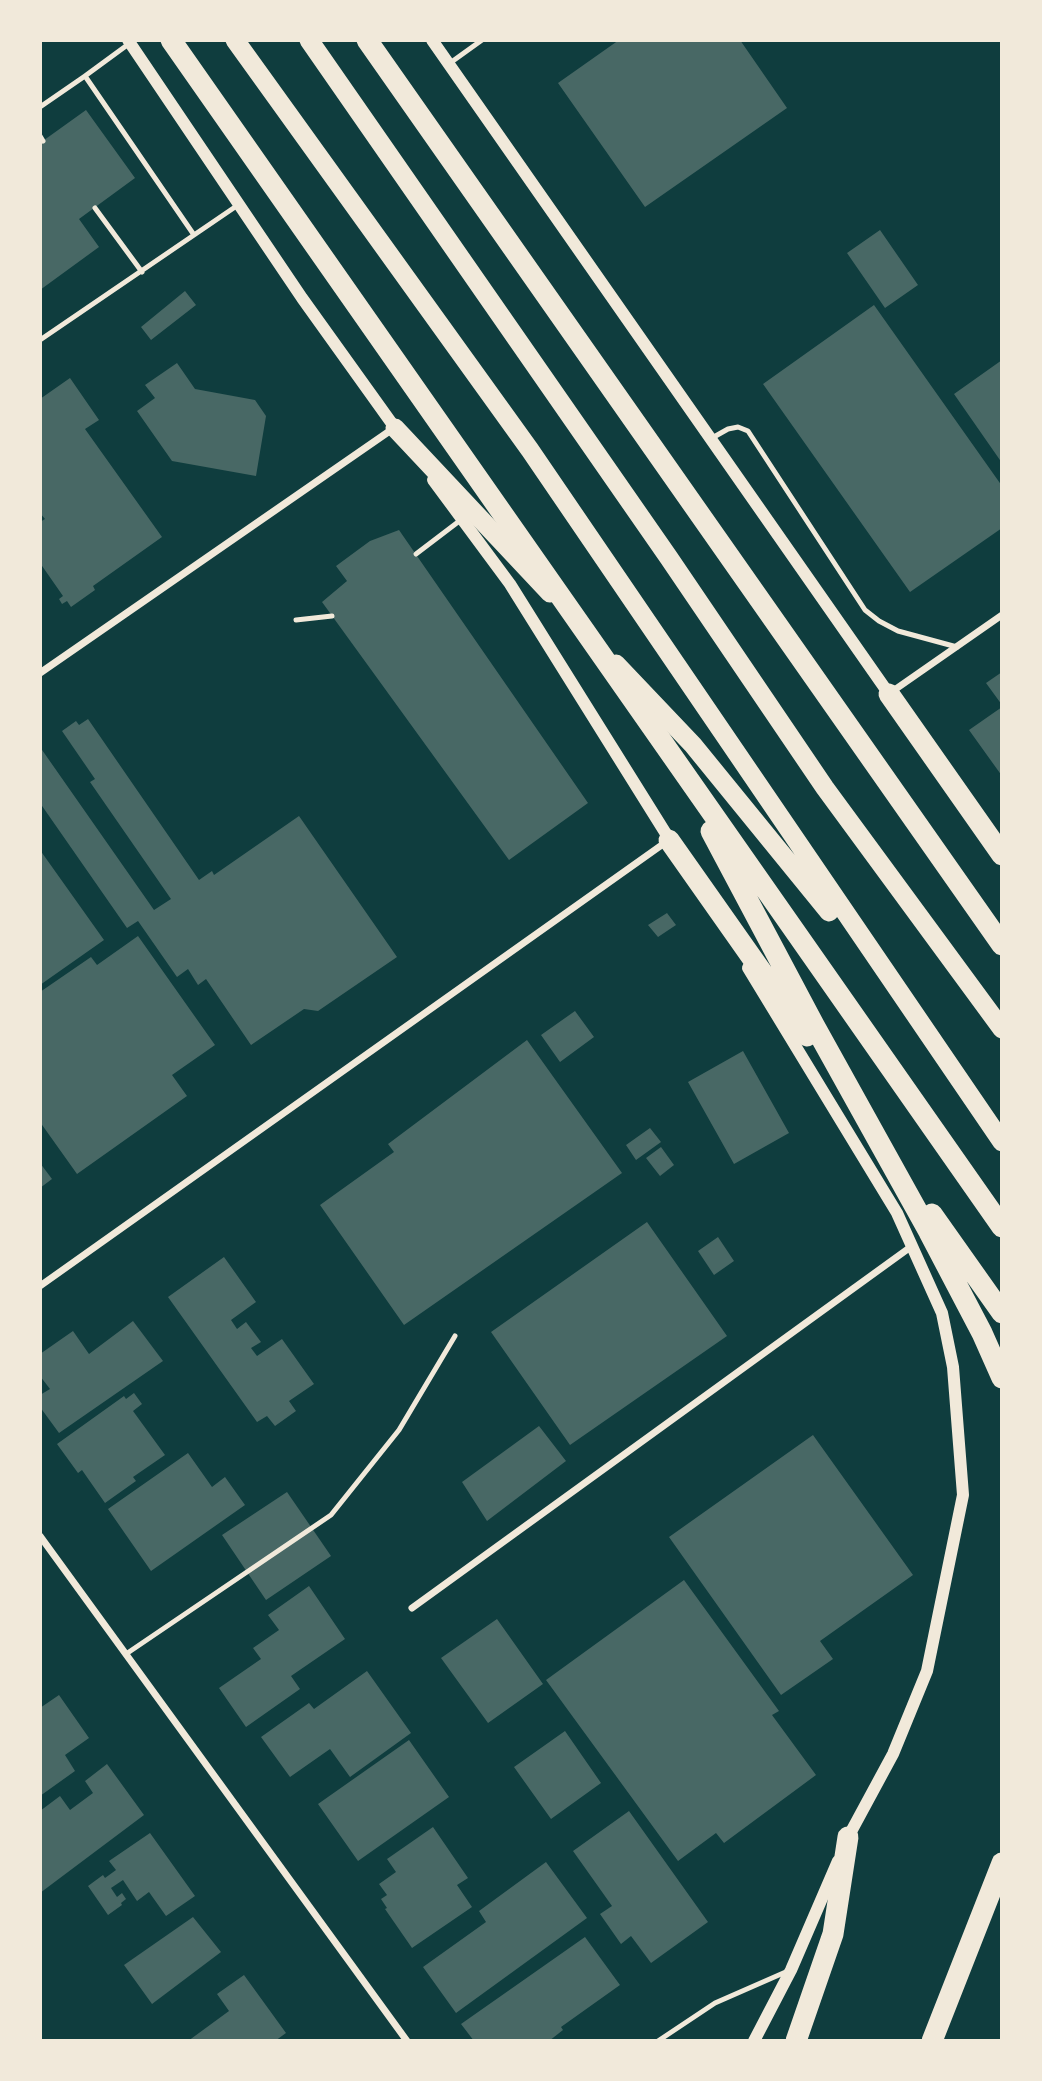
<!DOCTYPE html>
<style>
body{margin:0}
#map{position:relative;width:1042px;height:2081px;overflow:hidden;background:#0f3d3e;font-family:Karla,sans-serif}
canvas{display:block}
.frame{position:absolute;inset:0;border:42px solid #f1e9da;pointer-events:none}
</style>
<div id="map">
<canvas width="1042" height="2081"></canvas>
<div class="frame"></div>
</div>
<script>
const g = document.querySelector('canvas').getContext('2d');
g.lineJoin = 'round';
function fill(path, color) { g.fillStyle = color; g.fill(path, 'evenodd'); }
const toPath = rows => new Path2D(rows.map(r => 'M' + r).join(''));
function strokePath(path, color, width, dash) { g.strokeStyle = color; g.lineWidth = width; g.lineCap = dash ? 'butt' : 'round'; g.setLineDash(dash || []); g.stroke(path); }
fill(toPath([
 [619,40,740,40,787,108,645,207,558,83],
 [86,110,135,178,79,219,99,247,40,290,40,143],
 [880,230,918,285,885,308,847,253],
 [185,291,196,305,151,340,141,327],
 [874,305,1002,486,1002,528,910,592,763,384],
 [1002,360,1002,463,954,394],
 [177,363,195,389,255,400,266,416,256,476,172,461,137,411,155,398,145,385],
 [70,378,99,420,85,429,162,537,93,586,95,590,71,607,67,601,62,604,59,599,63,596,40,563,40,522,45,519,40,513,40,399],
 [399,530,588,803,509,860,322,602,347,581,336,566,370,541],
 [1002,672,1002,705,986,683],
 [1002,707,1002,776,969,730],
 [88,719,199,880,212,871,214,875,299,816,397,957,318,1011,304,1009,251,1045,206,979,198,985,188,969,177,977,138,921,127,928,40,803,40,747,154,910,171,899,90,782,95,779,62,731,76,721,79,725],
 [40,850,104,940,40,985],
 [667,913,676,925,658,937,648,925],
 [138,936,215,1045,172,1075,187,1096,77,1174,40,1122,40,992,91,957,97,965],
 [575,1011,594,1037,560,1062,541,1035],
 [527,1040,622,1173,404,1325,320,1205,394,1152,388,1144],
 [743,1051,789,1133,734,1164,688,1082],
 [650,1128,661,1142,636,1160,626,1145],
 [661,1147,674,1165,660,1176,646,1158],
 [40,1163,52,1179,40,1188],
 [647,1222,727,1336,570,1445,491,1332],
 [718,1237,734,1261,714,1275,698,1251],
 [224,1257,256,1302,231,1320,237,1329,246,1322,261,1342,251,1348,257,1356,282,1339,314,1384,289,1401,296,1411,275,1426,267,1416,257,1422,168,1297],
 [133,1321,163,1361,59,1433,40,1407,40,1395,50,1389,40,1376,40,1354,73,1331,89,1354],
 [134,1393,142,1404,133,1411,165,1455,133,1477,136,1481,105,1503,82,1470,78,1473,57,1444,124,1396,126,1399],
 [539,1426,566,1461,487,1521,462,1482],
 [813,1435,913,1575,820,1641,833,1659,781,1695,669,1537],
 [188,1453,212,1487,225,1477,245,1505,151,1571,108,1509],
 [287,1492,331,1556,266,1600,222,1535],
 [684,1580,779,1711,772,1715,816,1775,724,1843,716,1833,678,1861,546,1680],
 [309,1586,345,1639,291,1676,300,1689,246,1727,219,1688,261,1659,253,1648,279,1630,268,1615],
 [497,1619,543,1684,488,1723,441,1658],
 [367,1671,411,1733,350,1777,330,1749,290,1777,261,1737,309,1703,314,1709],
 [59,1695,89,1738,65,1755,75,1771,40,1796,40,1708],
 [565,1731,601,1783,551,1819,514,1767],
 [409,1740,449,1797,358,1861,318,1804],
 [107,1764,144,1815,40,1893,40,1811,60,1796,70,1810,93,1793,85,1781],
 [629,1811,708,1922,651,1963,631,1936,621,1944,600,1914,612,1906,573,1851],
 [433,1827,468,1878,457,1885,472,1907,412,1948,385,1909,387,1908,381,1899,387,1895,379,1884,396,1872,387,1859],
 [150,1833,195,1896,166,1916,149,1892,137,1901,123,1880,111,1888,117,1897,122,1893,126,1899,121,1903,122,1905,108,1915,88,1886,103,1875,105,1878,116,1870,109,1861],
 [546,1862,587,1918,456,2013,423,1967,486,1922,479,1911],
 [193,1917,221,1952,152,2004,124,1965],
 [585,1937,620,1985,561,2027,563,2030,549,2041,474,2041,461,2024],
 [244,1975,286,2033,275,2041,188,2041,229,2011,217,1994]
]), '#486865');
strokePath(toPath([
 [450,63,482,40],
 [85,76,130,43],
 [40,107,85,76,194,235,238,205],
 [40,136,43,141],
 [95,208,142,272],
 [40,340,194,235],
 [712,438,728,429,738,427,748,431,865,610,879,621,898,631,957,647],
 [416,554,462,519],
 [296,620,332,616],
 [126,1654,331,1515,399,1430,455,1336],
 [658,2041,715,2003,788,1971]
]), '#f1e9da', 5);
strokePath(toPath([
 [40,673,394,428],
 [890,693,1002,615],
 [40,1286,666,842],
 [40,1536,407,2041],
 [412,1608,912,1246]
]), '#f1e9da', 7);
strokePath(toPath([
 [128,40,302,298,398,432],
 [432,40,889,694],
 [433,480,510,584,673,845],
 [748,968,897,1213,942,1313,953,1367,963,1495,927,1671,893,1754,846,1841],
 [754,2041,791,1970,838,1861]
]), '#f1e9da', 12);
strokePath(toPath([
 [235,40,530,450,1002,1142],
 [309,40,669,558,825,788,1002,1029],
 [395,428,550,593],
 [616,664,693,745,829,912]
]), '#f1e9da', 19);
strokePath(toPath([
 [171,40,1002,1227],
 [367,40,1002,945],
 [889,694,1002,855],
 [711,831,814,1025,929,1232,982,1333,1002,1378],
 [669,840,807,1036],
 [932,1214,1002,1313],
 [796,2041,833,1934,848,1837],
 [932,2041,1002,1863]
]), '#f1e9da', 21);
</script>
